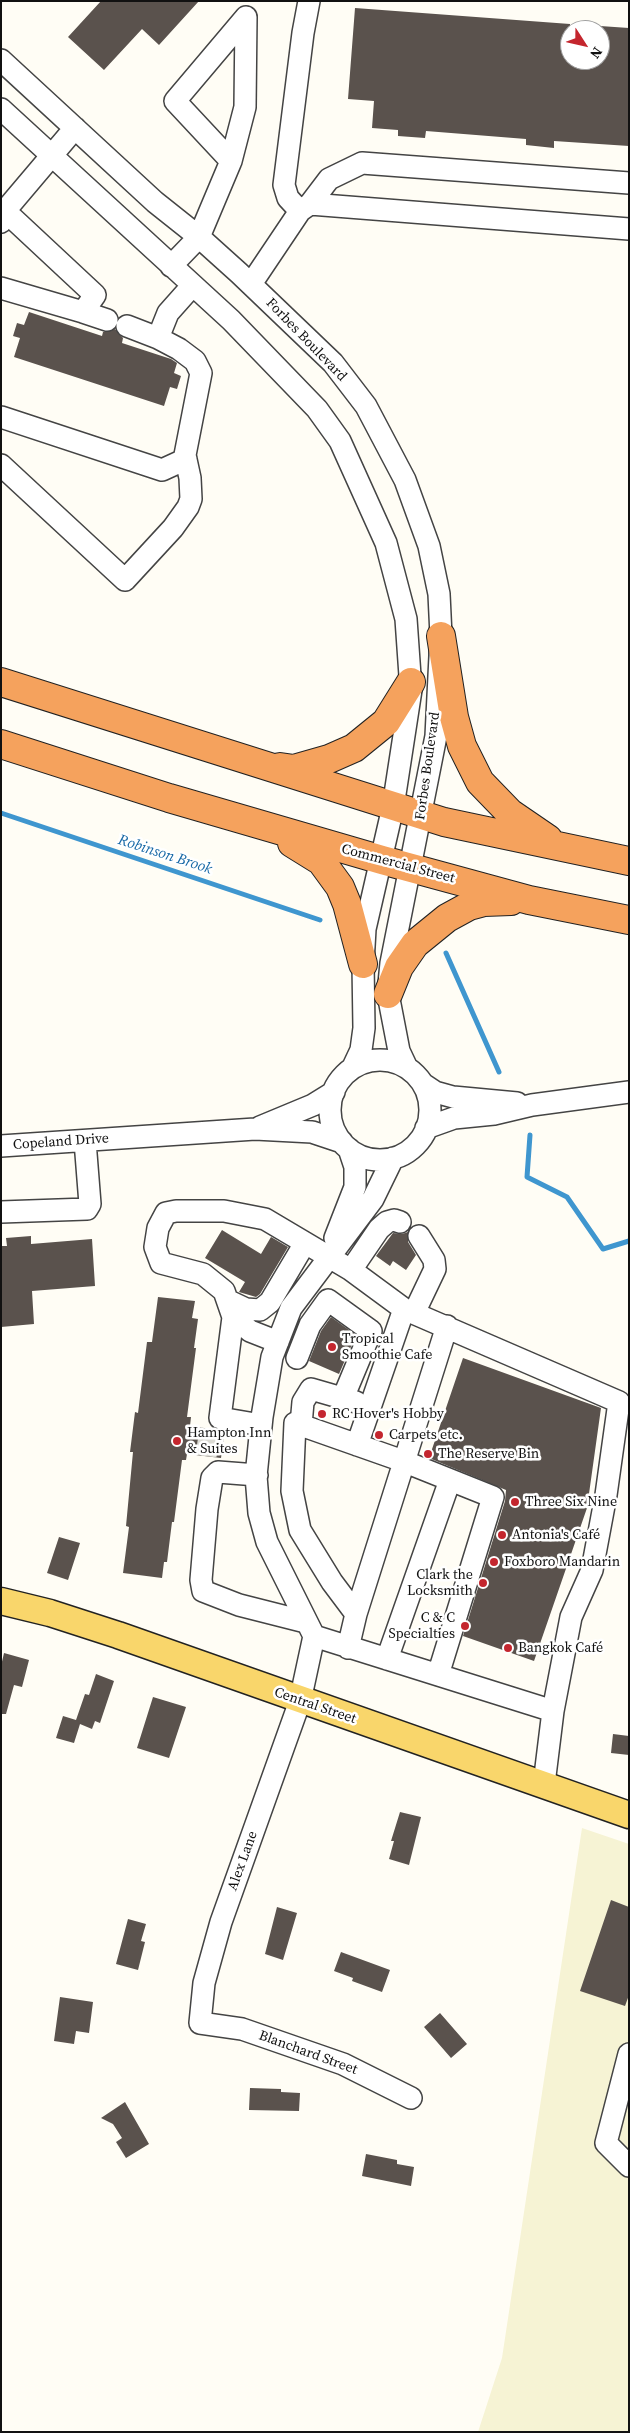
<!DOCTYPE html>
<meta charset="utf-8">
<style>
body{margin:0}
#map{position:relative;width:630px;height:2433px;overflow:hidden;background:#fffdf5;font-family:"Source Serif 4",serif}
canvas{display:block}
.frame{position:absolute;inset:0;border:2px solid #111;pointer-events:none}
.north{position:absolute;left:560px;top:20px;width:50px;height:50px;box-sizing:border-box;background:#fff;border:1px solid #a0a0a0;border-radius:50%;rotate:125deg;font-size:14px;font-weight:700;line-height:20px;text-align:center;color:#111}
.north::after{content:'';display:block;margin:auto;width:18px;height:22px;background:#c4262e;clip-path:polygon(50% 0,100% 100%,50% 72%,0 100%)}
</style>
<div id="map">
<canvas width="630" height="2433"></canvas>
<div class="frame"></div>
<div class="north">N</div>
</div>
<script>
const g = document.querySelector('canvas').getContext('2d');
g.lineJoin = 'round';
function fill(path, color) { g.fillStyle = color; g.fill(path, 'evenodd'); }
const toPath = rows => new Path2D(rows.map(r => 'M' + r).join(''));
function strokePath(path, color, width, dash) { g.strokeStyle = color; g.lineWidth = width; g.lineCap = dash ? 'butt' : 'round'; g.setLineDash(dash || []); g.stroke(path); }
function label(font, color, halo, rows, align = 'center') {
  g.font = font + ' "Source Serif 4",serif'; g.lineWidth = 5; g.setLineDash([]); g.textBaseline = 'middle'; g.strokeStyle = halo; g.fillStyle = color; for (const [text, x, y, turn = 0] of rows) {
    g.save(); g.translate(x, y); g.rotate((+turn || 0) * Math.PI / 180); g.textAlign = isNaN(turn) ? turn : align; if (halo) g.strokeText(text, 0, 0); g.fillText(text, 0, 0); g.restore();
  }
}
fill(toPath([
 [582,1828,629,1844,629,2432,478,2432,502,2358]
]), '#f6f3d4');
strokePath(toPath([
 [1,813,320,920],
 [446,953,499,1072],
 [530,1135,527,1177,567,1197,603,1249,629,1241]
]), '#3f96cf', 5);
fill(toPath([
 [101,1,199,1,159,45,142,29,104,70,68,37],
 [355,8,570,24,570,60,600,60,600,26,629,28,629,146,554,141,554,148,526,145,526,139,426,131,425,138,398,136,398,130,372,128,374,101,348,99],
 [29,312,102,336,103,332,115,329,123,338,122,343,171,359,177,363,174,373,181,376,177,389,170,387,164,406,14,357,20,338,13,336,17,323,24,325],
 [222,1230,261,1254,271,1237,288,1247,260,1294,256,1297,239,1292,245,1282,205,1258],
 [408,1232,408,1242,416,1255,406,1270,393,1261,390,1266,376,1256,393,1233,402,1234],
 [31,1236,31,1244,92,1239,95,1286,32,1291,34,1324,1,1327,1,1246,7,1246,6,1238],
 [158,1297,195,1301,192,1318,198,1319,194,1348,196,1348,187,1417,191,1417,190,1426,225,1431,221,1458,187,1454,186,1460,182,1460,174,1522,172,1522,167,1562,164,1562,162,1578,123,1573,129,1527,126,1526,133,1452,130,1452,135,1412,138,1413,147,1342,152,1342],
 [331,1317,356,1335,339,1374,309,1361,321,1331],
 [463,1358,601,1408,587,1508,534,1661,463,1636,505,1501,506,1490,429,1458],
 [59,1537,80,1543,68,1580,47,1573],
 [4,1653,29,1660,22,1687,14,1685,6,1714,1,1714,1,1666],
 [96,1674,114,1681,100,1723,95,1721,92,1729,80,1724,74,1743,56,1738,63,1716,76,1720,85,1694,89,1695],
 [153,1697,186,1707,169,1758,137,1748],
 [613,1734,629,1736,629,1755,611,1753],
 [400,1812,421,1817,409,1865,389,1859,394,1841,391,1841],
 [611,1900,629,1907,629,1995,625,2006,580,1991],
 [277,1907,297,1913,283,1960,265,1954],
 [128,1919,146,1924,141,1941,145,1942,138,1970,116,1964],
 [341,1952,390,1970,382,1992,352,1981,353,1978,334,1971],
 [60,1997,93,2002,89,2033,76,2031,74,2044,54,2041],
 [440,2013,467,2044,451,2058,424,2027],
 [250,2088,281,2089,281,2092,300,2093,299,2111,249,2110],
 [125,2102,149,2144,126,2158,116,2142,122,2138,113,2124,101,2118],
 [366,2154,397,2160,397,2164,414,2167,411,2186,362,2176]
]), '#5a524d');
strokePath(toPath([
 [206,1456,210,1428]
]), '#dbdad3', 21, [21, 11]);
const minor = toPath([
 [1,60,155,202,199,237,239,273,333,363,366,406,405,480,429,546,439,594,441,636,436,736,391,963,388,994,399,1051,407,1068],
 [1,109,231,320,317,409,340,441,386,543,406,619,411,690,393,807,365,929,363,964,364,1028,361,1050,353,1067],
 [310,204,629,229],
 [300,211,288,198,284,185,303,33,309,1],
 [1,222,9,206,75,128],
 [171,266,199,237,231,161,245,107,246,17,175,101,231,161],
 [251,284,300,211,310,204,329,179,362,163,629,183],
 [1,288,83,312,95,295,6,212],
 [83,312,107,320],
 [127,326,158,338],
 [1,417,162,470,186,459],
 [1,465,125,580,173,528,188,507,191,499,190,478,185,455,201,373,195,361,179,349,158,338,168,313,192,286],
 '330 1110a50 50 0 1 1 100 0a50 50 0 1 1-100 0Z',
 [423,1084,435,1092,453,1097,517,1103],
 [260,1127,313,1105,334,1092],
 [426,1128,454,1118,494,1114,532,1105,629,1092],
 [1,1146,255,1129,312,1132,342,1142],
 [393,1158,373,1199,291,1308,272,1357,262,1417,256,1476,259,1513,267,1542,314,1636,300,1701,221,1922,204,1983,200,2023,242,2029,343,2064,411,2098],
 [1,1212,87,1209,90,1204,85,1141],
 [335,1238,355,1187,355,1167,349,1149],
 [351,1270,379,1229,387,1222,394,1220,400,1222],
 [229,1301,246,1309,260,1310,270,1302,305,1243],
 [414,1313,435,1269,434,1260,419,1236],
 [233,1317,250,1331,278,1342],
 [297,1358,310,1325,328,1300,371,1331,343,1398],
 [261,1425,220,1418,233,1317,224,1291,203,1274,161,1263,155,1247,158,1228,166,1213,176,1211,224,1211,265,1219,351,1270,404,1309,619,1402,606,1495,592,1570,571,1617,553,1711,544,1784],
 [301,1425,303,1402,311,1389,356,1402],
 [357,1445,404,1309],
 [257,1475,218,1472,212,1478,207,1509,201,1580,203,1591,239,1605,306,1622],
 [356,1614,447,1326],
 [314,1636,553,1711],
 [348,1648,356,1614,332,1582,300,1530,292,1491,295,1423,403,1461,493,1497,438,1675],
 [387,1659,450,1480],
 [629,2054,606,2143,629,2166]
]);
const major = toPath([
 [1,1601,50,1613,118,1635,629,1815]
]);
const highway = toPath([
 [441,636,454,717,462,746,480,782,510,813,548,839],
 [1,682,444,822,629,861],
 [1,744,169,798,382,860,529,900,629,920],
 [280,767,294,769,329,759,354,748,386,722,411,682],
 [292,843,321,861,340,887,347,904,363,964],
 [388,994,399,967,415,944,447,918,469,906,484,902,511,901]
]);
strokePath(minor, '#444', 24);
strokePath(major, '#222', 29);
strokePath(highway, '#222', 30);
strokePath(minor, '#fff', 21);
strokePath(major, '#f9d66b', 26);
strokePath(highway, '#f5a25d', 28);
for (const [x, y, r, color] of [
 [332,1347,5,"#c4262e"],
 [322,1414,5,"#c4262e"],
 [379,1435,5,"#c4262e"],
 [177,1441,5,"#c4262e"],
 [428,1454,5,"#c4262e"],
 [515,1502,5,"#c4262e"],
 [502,1535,5,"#c4262e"],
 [494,1562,5,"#c4262e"],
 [483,1583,5,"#c4262e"],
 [465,1626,5,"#c4262e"],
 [508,1648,5,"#c4262e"]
]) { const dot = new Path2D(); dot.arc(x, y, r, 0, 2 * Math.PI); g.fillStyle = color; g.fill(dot); strokePath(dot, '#fff', 2); }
label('14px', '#111', '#fff', [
 ["Forbes Boulevard",306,340,46],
 ["Forbes Boulevard",428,766,-82],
 ["Commercial Street",398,864,15],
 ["Copeland Drive",61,1142,-4],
 ["Central Street",315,1706,19],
 ["Alex Lane",243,1861,-70],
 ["Blanchard Street",308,2053,20]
]);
label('14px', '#111', '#fff', [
 ["Tropical",342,1339],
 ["Smoothie Cafe",342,1355],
 ["RC Hover's Hobby",332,1414],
 ["Hampton Inn",187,1433],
 ["& Suites",187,1449],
 ["Carpets etc.",389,1435],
 ["The Reserve Bin",438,1454],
 ["Three Six Nine",525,1502],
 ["Antonia's Café",512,1535],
 ["Foxboro Mandarin",504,1562],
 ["Clark the",473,1575,"right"],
 ["Locksmith",473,1591,"right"],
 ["C & C",455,1618,"right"],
 ["Specialties",455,1634,"right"],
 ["Bangkok Café",518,1648]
], 'left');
label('italic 15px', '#1768a6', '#fff', [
 ["Robinson Brook",165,855,18]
]);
</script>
